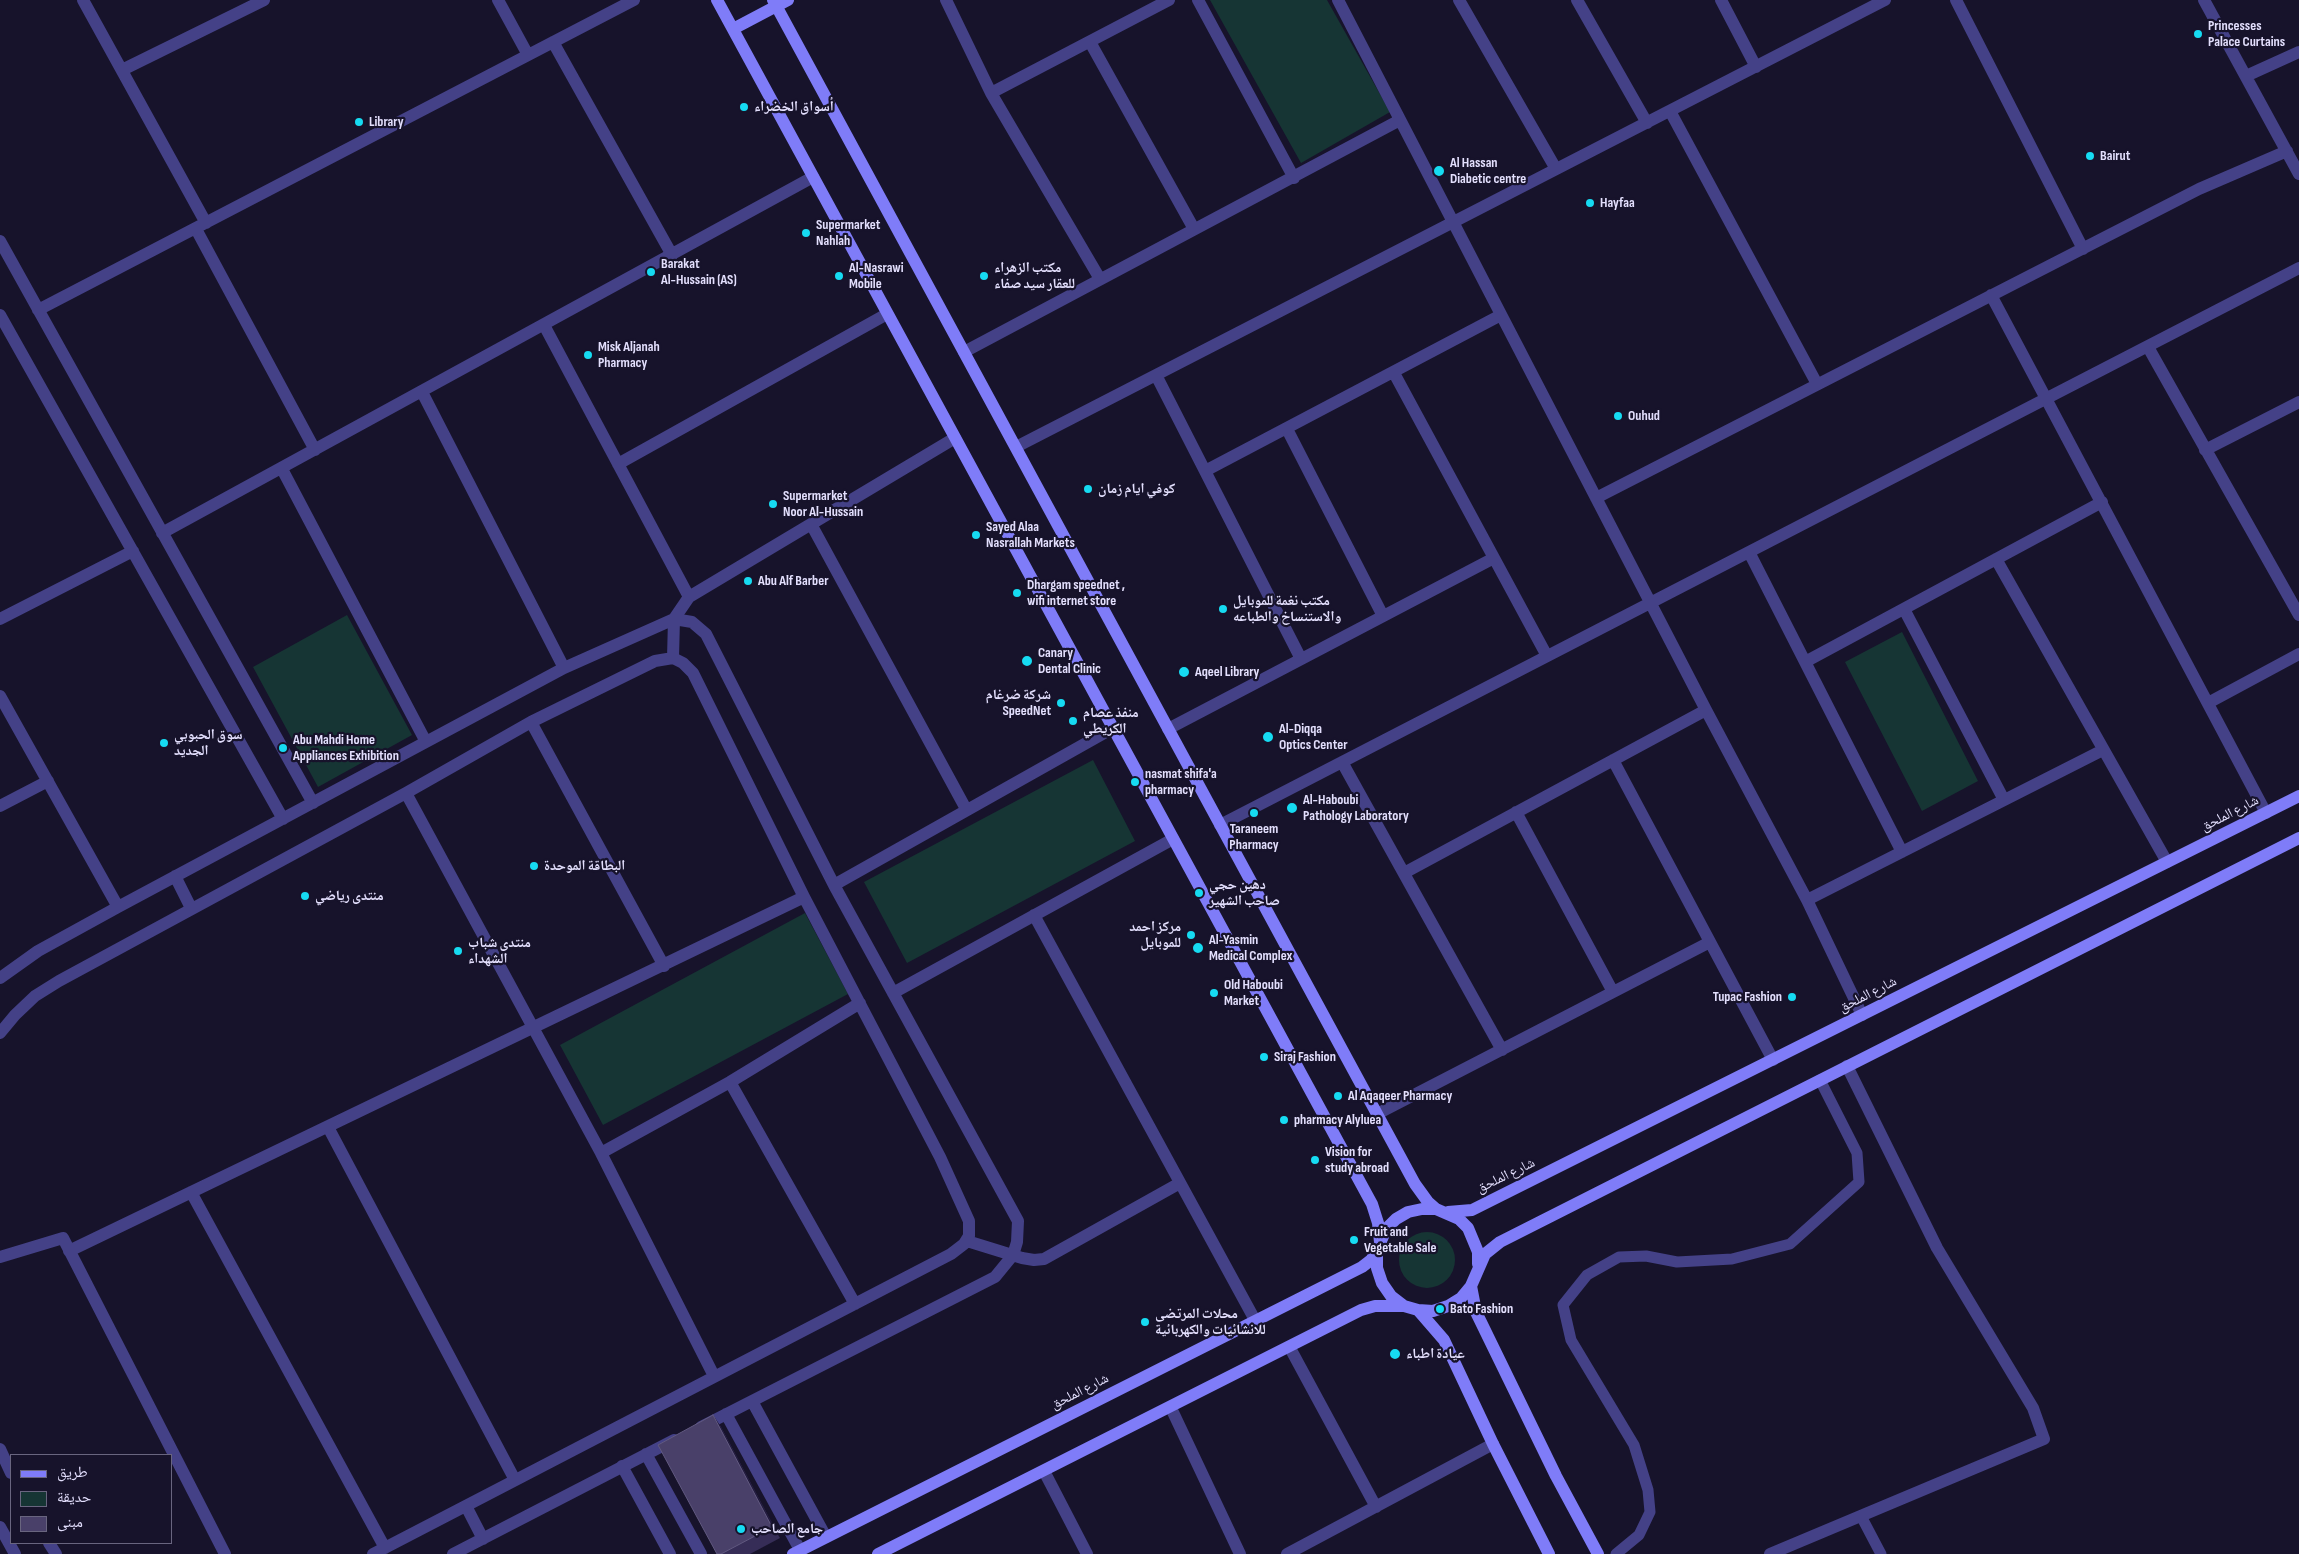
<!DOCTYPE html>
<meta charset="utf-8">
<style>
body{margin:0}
#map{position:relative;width:2299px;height:1554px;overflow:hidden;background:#17132b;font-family:"Sofia Sans Condensed","Noto Naskh Arabic",sans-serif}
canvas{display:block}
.legend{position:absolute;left:10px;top:1454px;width:162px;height:90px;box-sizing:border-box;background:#17132b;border:1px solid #69657f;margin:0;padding:6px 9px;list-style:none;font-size:15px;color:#e3dffd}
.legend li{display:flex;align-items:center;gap:10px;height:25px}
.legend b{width:25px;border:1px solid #69657f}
</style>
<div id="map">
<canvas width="2299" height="1554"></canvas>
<ul class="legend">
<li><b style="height:6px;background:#7f7cf8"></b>طريق</li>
<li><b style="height:14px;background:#163534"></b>حديقة</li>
<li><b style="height:14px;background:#494069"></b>مبنى</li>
</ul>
</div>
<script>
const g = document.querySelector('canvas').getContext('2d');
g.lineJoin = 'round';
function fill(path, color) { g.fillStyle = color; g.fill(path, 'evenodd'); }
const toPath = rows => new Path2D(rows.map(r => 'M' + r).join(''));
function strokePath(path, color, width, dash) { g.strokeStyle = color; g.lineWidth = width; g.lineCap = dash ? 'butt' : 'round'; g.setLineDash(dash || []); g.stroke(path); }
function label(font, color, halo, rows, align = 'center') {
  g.font = font + ' "Sofia Sans Condensed","Noto Naskh Arabic",sans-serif'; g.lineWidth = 4.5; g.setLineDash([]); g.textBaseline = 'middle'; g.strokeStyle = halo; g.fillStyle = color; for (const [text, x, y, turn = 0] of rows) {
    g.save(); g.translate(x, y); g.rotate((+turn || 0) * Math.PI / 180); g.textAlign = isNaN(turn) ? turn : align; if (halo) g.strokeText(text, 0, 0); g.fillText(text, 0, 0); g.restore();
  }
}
fill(toPath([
 [1210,0,1327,0,1390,112,1301,163],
 [347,615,412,735,318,787,253,667],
 [1902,632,1978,781,1922,811,1845,662],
 [1093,760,1135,841,907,963,864,882],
 [805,913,848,994,603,1125,560,1045],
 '1399 1260a28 28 0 1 1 56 0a28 28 0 1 1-56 0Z'
]), '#163534');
strokePath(toPath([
 [1861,1516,1881,1554],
 [1616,1554,1639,1535,1650,1512,1648,1490,1634,1445,1571,1340,1563,1305,1587,1275,1619,1257,1646,1256,1677,1262,1732,1259,1790,1244,1859,1182,1857,1153,1820,1080]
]), '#444187', 11);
strokePath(toPath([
 [83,0,206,223],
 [498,0,528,55],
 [946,0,991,93,1100,279],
 [1198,0,1294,178],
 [1338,0,1706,710,1807,900,1862,1015],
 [1459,0,1556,169],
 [1577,0,1647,123],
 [1721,0,1756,67],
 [1956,0,2083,249],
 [2204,0,2299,174],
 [553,42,672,255],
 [1090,42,1194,229],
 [122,70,264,0],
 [2246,76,2299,52],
 [991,93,1169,0],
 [1670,111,1817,384],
 [196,229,315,450],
 [0,241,313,803],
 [1991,295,2266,813],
 [38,310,634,0],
 [0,315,283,819],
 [544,325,689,597],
 [2148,347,2299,615],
 [964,352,1400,120],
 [1394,373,1547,656],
 [1156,375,1301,659],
 [422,392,564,668],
 [1287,429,1383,616],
 [1016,447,1885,0],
 [2205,450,2299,402],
 [618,464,887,314],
 [282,469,426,742],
 [1205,471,1501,315],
 [1596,498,2199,189,2287,151],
 [811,524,966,809],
 [162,533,813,177],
 [1749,552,1902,852],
 [1996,559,2167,862],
 [1904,609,2004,800],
 [0,619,133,551],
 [674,619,692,622,706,634,834,885,1018,1221,1017,1242,1013,1255,995,1277,701,1427],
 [673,658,674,619],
 [1805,662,2102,502],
 [0,696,118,907],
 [2208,703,2299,654],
 [531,722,664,966],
 [1168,729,1494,558],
 [1613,760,1773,1060],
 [1342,762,1502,1050],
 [406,793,601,1153,714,1376],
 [0,806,48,781],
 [1516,812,1613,992],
 [1220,825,2299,268],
 [1404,873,1706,710],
 [175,876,191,908],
 [834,885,1113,728],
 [1807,900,2103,750],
 [1034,915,1255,1320],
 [0,978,38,951,118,907,564,668,674,619,689,597,955,438],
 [893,993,1173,839],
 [0,1033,15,1015,35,996,59,981,406,793,531,722,655,661,673,658,683,663,693,673,804,897,940,1157,969,1221,969,1236,964,1244,951,1254,373,1554],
 [730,1082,855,1304],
 [1377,1114,1710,942],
 [328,1127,515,1480],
 [601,1153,730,1082,860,1003],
 [191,1192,385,1548],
 [967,1241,1022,1258,1034,1260,1044,1259,1180,1183],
 [69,1251,804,897],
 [0,1257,63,1238,225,1554],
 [1290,1348,1376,1507],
 [752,1401,826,1537],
 [1171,1408,1240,1554],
 [726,1414,800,1550],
 [0,1449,11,1473],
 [646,1454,701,1554],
 [622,1466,670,1554],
 [1044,1471,1087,1554],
 [466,1506,483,1539],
 [0,1527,15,1554],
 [49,1543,56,1554],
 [453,1554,674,1440],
 [1287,1554,1493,1444],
 [1770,1554,2044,1439,2033,1408,1937,1248,1847,1066]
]), '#444187', 12);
strokePath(toPath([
 [717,0,1372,1204,1378,1223,1380,1242],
 [773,0,1415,1184,1428,1202,1436,1209],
 [733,29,788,0],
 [1448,1212,1472,1210,1484,1204,2299,796],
 [1478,1264,1478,1252,1468,1228,1459,1219,1436,1209,1422,1209,1408,1212,1396,1219,1386,1229,1377,1251,1377,1268,1382,1283,1391,1296,1404,1306,1418,1310,1433,1311,1448,1306,1461,1298,1471,1286,1485,1254,1500,1242,2299,838],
 [1471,1286,1476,1312,1556,1476,1598,1554],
 [1418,1310,1444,1340,1493,1444,1549,1554],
 [793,1554,1362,1267,1371,1260,1377,1251],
 [878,1554,1361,1310,1375,1306,1404,1306]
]), '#7f7cf8', 12);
fill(toPath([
 [713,1415,721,1427,780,1538,750,1554,717,1554]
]), '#362d57');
fill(toPath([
 [713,1415,721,1427,780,1538,772,1527]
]), '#221b3e');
const building = toPath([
 [713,1415,772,1527,721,1554,717,1554,658,1445,713,1415]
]);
fill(building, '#494069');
strokePath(building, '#615980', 1);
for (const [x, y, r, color] of [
 [2198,34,5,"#16dbf2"],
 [744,107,5,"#16dbf2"],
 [359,122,5,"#16dbf2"],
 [2090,156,5,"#16dbf2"],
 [1439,171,6,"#16dbf2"],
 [1590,203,5,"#16dbf2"],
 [806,233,5,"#16dbf2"],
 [651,272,5,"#16dbf2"],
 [839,276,5,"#16dbf2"],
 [984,276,5,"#16dbf2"],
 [588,355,5,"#16dbf2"],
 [1618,416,5,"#16dbf2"],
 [1088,489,5,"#16dbf2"],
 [773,504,5,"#16dbf2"],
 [976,535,5,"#16dbf2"],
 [748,581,5,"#16dbf2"],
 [1017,593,5,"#16dbf2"],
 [1223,609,5,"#16dbf2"],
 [1027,661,6,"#16dbf2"],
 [1184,672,6,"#16dbf2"],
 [1061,703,5,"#16dbf2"],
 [1073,721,5,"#16dbf2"],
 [1268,737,6,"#16dbf2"],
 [164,743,5,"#16dbf2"],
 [283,748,5,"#16dbf2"],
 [1135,782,5,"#16dbf2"],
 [1292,808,6,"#16dbf2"],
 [1254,813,5,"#16dbf2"],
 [534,866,5,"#16dbf2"],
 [1199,893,5,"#16dbf2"],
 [305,896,5,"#16dbf2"],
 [1191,935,5,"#16dbf2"],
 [1198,948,6,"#16dbf2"],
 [458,951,5,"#16dbf2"],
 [1214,993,5,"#16dbf2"],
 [1792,997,5,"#16dbf2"],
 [1264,1057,5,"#16dbf2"],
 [1338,1096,5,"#16dbf2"],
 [1284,1120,5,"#16dbf2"],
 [1315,1160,5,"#16dbf2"],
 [1354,1240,5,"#16dbf2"],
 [1440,1309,5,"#16dbf2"],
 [1145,1322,5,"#16dbf2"],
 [1395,1354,6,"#16dbf2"],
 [741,1529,5,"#16dbf2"]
]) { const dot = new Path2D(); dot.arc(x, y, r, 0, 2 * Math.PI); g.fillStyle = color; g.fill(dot); strokePath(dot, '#17132b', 2); }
label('bold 14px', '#e3dffd', '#17132b', [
 ["Princesses",2208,26],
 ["Palace Curtains",2208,42],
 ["أسواق الخضراء",754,107],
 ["Library",369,122],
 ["Bairut",2100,156],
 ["Al Hassan",1450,163],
 ["Diabetic centre",1450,179],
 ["Hayfaa",1600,203],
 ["Supermarket",816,225],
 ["Nahlah",816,241],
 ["Barakat",661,264],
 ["Al-Hussain (AS)",661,280],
 ["Al-Nasrawi",849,268],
 ["Mobile",849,284],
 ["مكتب الزهراء",994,268],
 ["للعقار سيد صفاء",994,284],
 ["Misk Aljanah",598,347],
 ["Pharmacy",598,363],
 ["Ouhud",1628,416],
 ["كوفي ايام زمان",1098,489],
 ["Supermarket",783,496],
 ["Noor Al-Hussain",783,512],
 ["Sayed Alaa",986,527],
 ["Nasrallah Markets",986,543],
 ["Abu Alf Barber",758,581],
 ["Dhargam speednet ,",1027,585],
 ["wifi internet store",1027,601],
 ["مكتب نغمة للموبايل",1233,601],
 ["والاستنساخ والطباعه",1233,617],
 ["Canary",1038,653],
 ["Dental Clinic",1038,669],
 ["Aqeel Library",1195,672],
 ["شركة ضرغام",1051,695,"right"],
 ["SpeedNet",1051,711,"right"],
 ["منفذ عصام",1083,713],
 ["الكريطي",1083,729],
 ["Al-Diqqa",1279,729],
 ["Optics Center",1279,745],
 ["سوق الحبوبي",174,735],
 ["الجديد",174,751],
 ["Abu Mahdi Home",293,740],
 ["Appliances Exhibition",293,756],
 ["nasmat shifa'a",1145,774],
 ["pharmacy",1145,790],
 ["Al-Haboubi",1303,800],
 ["Pathology Laboratory",1303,816],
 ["Taraneem",1254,829,"center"],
 ["Pharmacy",1254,845,"center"],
 ["البطاقة الموحدة",544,866],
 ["دهين حجي",1209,885],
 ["صاحب الشهير",1209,901],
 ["منتدى رياضي",315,896],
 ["مركز احمد",1181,927,"right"],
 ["للموبايل",1181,943,"right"],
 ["Al-Yasmin",1209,940],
 ["Medical Complex",1209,956],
 ["منتدى شباب",468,943],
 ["الشهداء",468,959],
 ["Old Haboubi",1224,985],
 ["Market",1224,1001],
 ["Tupac Fashion",1782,997,"right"],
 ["Siraj Fashion",1274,1057],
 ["Al Aqaqeer Pharmacy",1348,1096],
 ["pharmacy Alyluea",1294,1120],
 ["Vision for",1325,1152],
 ["study abroad",1325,1168],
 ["Fruit and",1364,1232],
 ["Vegetable Sale",1364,1248],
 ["Bato Fashion",1450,1309],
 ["محلات المرتضى",1155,1314],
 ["للانشائيات والكهربائية",1155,1330],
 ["عيادة اطباء",1406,1354],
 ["جامع الصاحب",751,1529]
], 'left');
label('14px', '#e3dffd', '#17132b', [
 ["شارع الملحق",2230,814,-27],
 ["شارع الملحق",1868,995,-27],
 ["شارع الملحق",1506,1176,-26],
 ["شارع الملحق",1080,1392,-27]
]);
</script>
